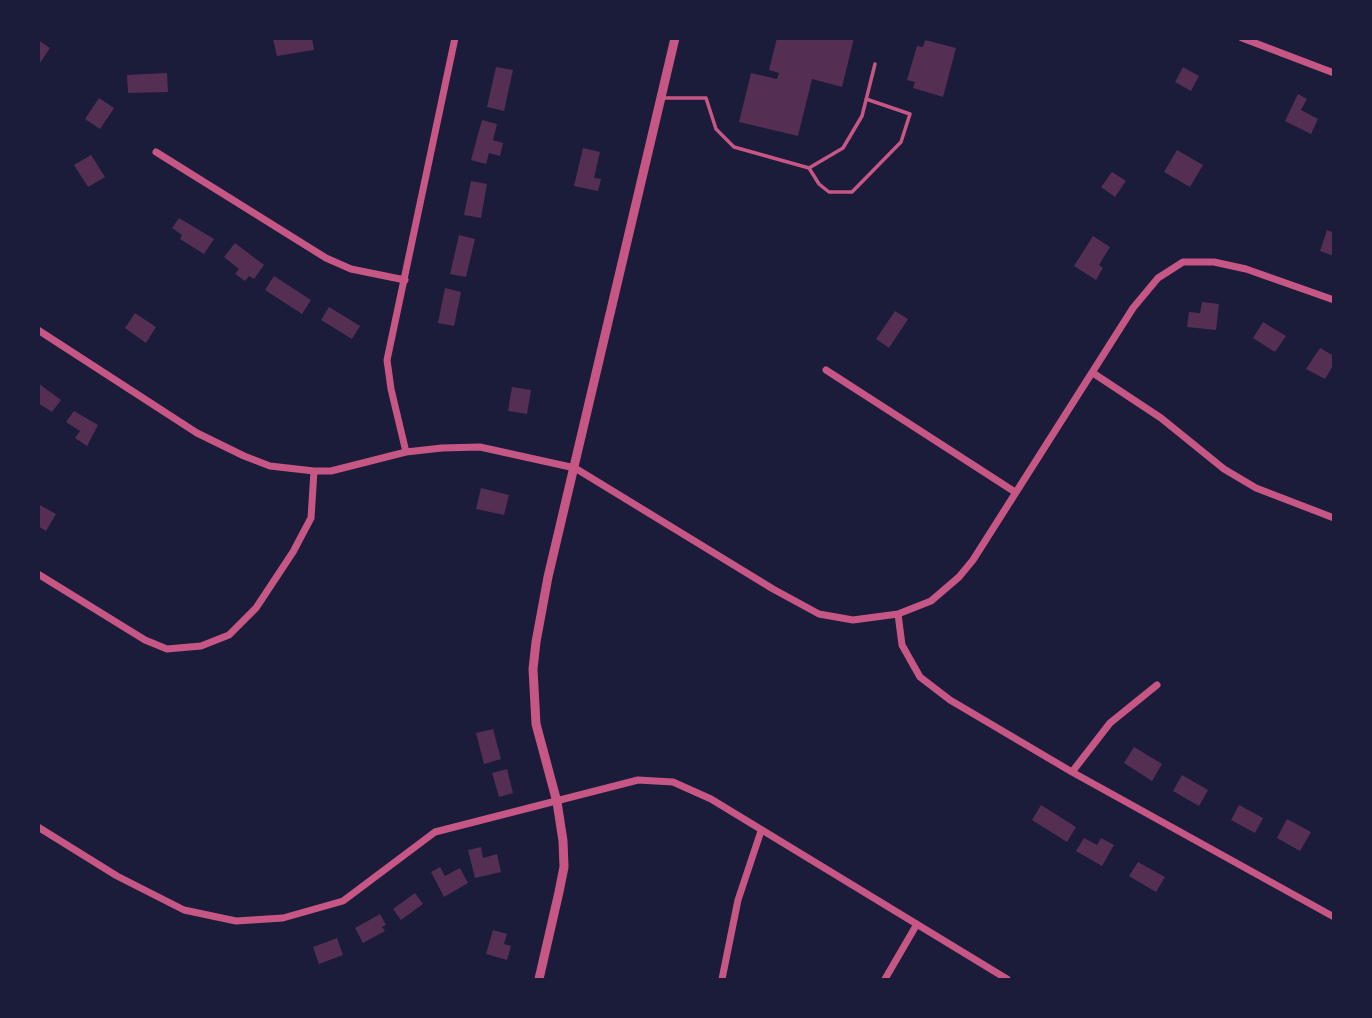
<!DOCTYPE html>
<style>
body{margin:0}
#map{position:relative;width:1372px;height:1018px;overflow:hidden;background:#1b1b3a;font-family:"IBM Plex Serif",serif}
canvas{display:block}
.frame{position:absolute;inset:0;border:40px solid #1b1b3a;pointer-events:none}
</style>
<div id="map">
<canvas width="1372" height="1018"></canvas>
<div class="frame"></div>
</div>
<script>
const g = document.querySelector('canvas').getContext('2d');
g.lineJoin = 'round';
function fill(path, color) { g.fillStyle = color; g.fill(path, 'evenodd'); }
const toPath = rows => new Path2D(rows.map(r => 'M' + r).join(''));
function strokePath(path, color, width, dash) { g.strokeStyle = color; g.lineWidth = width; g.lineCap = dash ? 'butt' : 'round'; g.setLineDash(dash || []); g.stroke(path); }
fill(toPath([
 [312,38,314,50,277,56,273,39],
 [777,38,854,38,842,87,812,79,798,136,739,122,751,73,777,79,779,73,769,70],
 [38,40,50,48,38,66],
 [925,40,956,48,943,97,913,88,915,82,907,80,917,46,923,47],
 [496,67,513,70,504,111,487,107],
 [1183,67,1199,76,1191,91,1175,82],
 [167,73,168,92,128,93,127,75],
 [1298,94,1307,99,1301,110,1318,119,1311,134,1285,121],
 [99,98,114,108,100,129,85,119],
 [482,120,497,124,493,140,503,143,500,156,489,153,486,164,471,160],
 [583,148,600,152,594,178,601,179,598,191,574,186],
 [1177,150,1203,165,1190,187,1164,172],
 [91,155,105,177,88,187,74,165],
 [1112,172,1126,181,1115,197,1101,187],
 [471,181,487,184,481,218,464,215],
 [179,218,214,239,204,254,180,239,182,235,172,228],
 [1327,230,1334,233,1334,256,1320,251],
 [459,235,475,239,466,277,450,274],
 [1093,236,1110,247,1099,265,1103,268,1096,280,1074,266],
 [235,243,264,265,254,279,249,276,245,281,235,274,239,269,224,257],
 [274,276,311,300,302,314,265,290],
 [445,288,461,292,454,326,438,323],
 [1202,302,1219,304,1216,330,1187,327,1189,312,1200,313],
 [329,307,360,326,352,339,321,320],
 [895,311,908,319,889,348,876,339],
 [135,313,156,327,146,343,125,328],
 [1263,322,1286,336,1275,352,1253,338],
 [1320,348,1334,356,1334,364,1325,379,1306,369],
 [38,383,61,400,52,412,38,403],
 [512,387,531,390,527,414,508,411],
 [74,411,98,425,87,446,75,438,80,431,66,422],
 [481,488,509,495,504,515,476,509],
 [38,504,56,514,46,531,38,526],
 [493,729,501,759,484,764,476,733],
 [1134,747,1162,764,1152,781,1124,763],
 [507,769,513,793,499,797,492,773],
 [1182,775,1208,790,1199,806,1173,791],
 [1041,805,1076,827,1067,842,1032,820],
 [1239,805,1263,818,1255,833,1231,820],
 [1287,819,1311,832,1300,851,1277,838],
 [1084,838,1097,845,1101,838,1114,845,1102,866,1076,851],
 [481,847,483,858,497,854,501,872,475,878,468,850],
 [1138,862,1165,877,1156,892,1129,876],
 [440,867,445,876,460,868,468,883,444,897,431,872],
 [415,893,423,904,401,920,393,909],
 [380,914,386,925,382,927,385,931,363,943,355,928],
 [493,930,507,934,504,944,511,946,507,960,486,954],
 [337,938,343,955,319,964,313,947]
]), '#542f53');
strokePath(toPath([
 [663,98,706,98,716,129,734,147,809,168,843,148,862,116,875,64],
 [809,168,819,184,829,192,852,192,901,142,910,114,866,99]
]), '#c65784', 3.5);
strokePath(toPath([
 [1242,38,1334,73],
 [156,152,326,258,351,269,405,280],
 [38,330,197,433,244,456,270,466,314,471,331,471,406,452,442,448,480,447,575,468,773,589,819,614,853,620,898,614,931,601,959,577,973,560,1133,308,1158,278,1183,262,1214,262,1246,269,1334,300],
 [826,370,1015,492],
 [1093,373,1161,418,1224,469,1256,488,1334,518],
 [406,452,391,389,387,360,455,38],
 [38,574,145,640,167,649,201,646,229,635,256,608,293,552,311,518,314,471],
 [898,614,902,645,920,677,950,700,1072,772,1334,917],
 [1072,772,1110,723,1157,685],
 [38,827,117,876,184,910,236,921,283,918,343,901,435,832,638,780,673,782,711,799,1007,979],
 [722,979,738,900,761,831],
 [885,979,917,924]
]), '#c65784', 7);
strokePath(toPath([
 [539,979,559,892,564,867,563,841,557,802,536,724,533,669,536,642,548,577,675,38]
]), '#c65784', 9);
</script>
